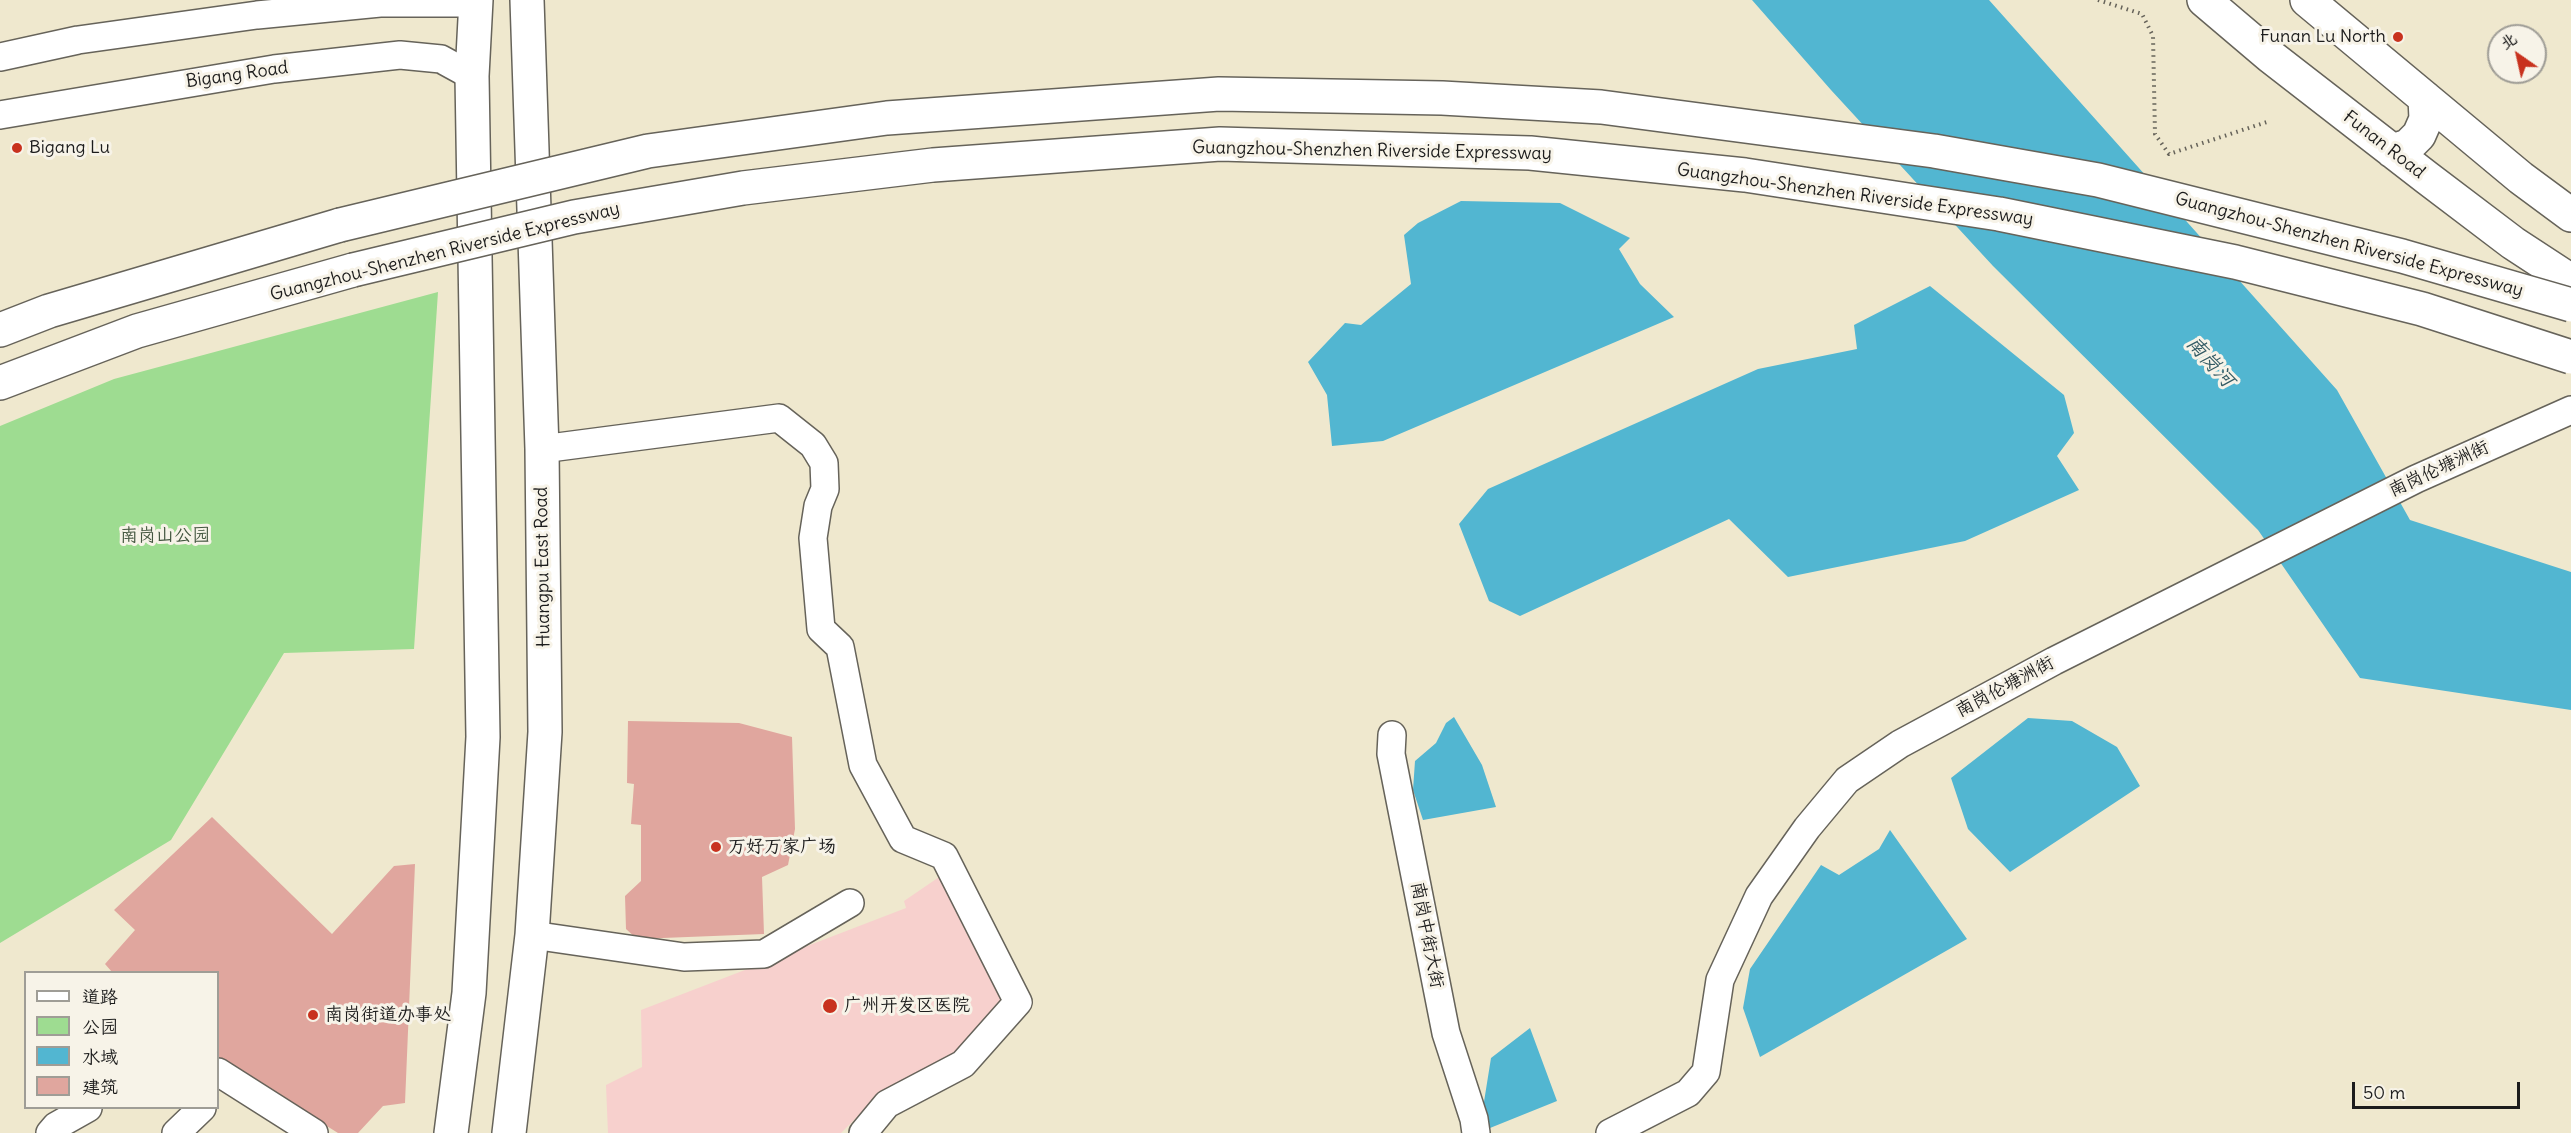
<!DOCTYPE html>
<meta charset="utf-8">
<style>
body{margin:0}
#map{position:relative;width:2571px;height:1133px;overflow:hidden;background:#efe8ce;font-family:Delius,"LXGW WenKai TC",sans-serif}
canvas{display:block}
.legend{position:absolute;left:24px;top:971px;width:195px;height:138px;box-sizing:border-box;background:#f7f3e8;border:2px solid #9f9d96;margin:0;padding:8px 10px;list-style:none;font-size:18px;color:#1c1c1c}
.legend li{display:flex;align-items:center;gap:12px;height:30px}
.legend b{width:30px;border:2px solid #9f9d96}
.north{position:absolute;left:2487px;top:24px;width:60px;height:60px;box-sizing:border-box;background:#f7f3e8;border:2px solid #9f9d96;border-radius:50%;rotate:326deg;font-size:16px;font-weight:700;line-height:24px;text-align:center;color:#1c1c1c}
.north::after{content:'';display:block;margin:auto;width:21px;height:27px;background:#c8321e;clip-path:polygon(50% 0,100% 100%,50% 72%,0 100%)}
.scale{position:absolute;left:2352px;top:1082px;width:168px;height:27px;box-sizing:border-box;border:3px solid #1c1c1c;border-top:0;padding-left:8px;font-size:18px;line-height:21px;white-space:nowrap;color:#1c1c1c;-webkit-text-stroke:4px #f7f3e8;paint-order:stroke}
</style>
<div id="map">
<canvas width="2571" height="1133"></canvas>
<ul class="legend">
<li><b style="height:8px;background:#fff"></b>道路</li>
<li><b style="height:16px;background:#9edc91"></b>公园</li>
<li><b style="height:16px;background:#52b6d1"></b>水域</li>
<li><b style="height:16px;background:#e0a69e"></b>建筑</li>
</ul>
<div class="north">北</div>
<div class="scale">50 m</div>
</div>
<script>
const g = document.querySelector('canvas').getContext('2d');
g.lineJoin = 'round';
function fill(path, color) { g.fillStyle = color; g.fill(path, 'evenodd'); }
const toPath = rows => new Path2D(rows.map(r => 'M' + r).join(''));
function strokePath(path, color, width, dash) { g.strokeStyle = color; g.lineWidth = width; g.lineCap = dash ? 'butt' : 'round'; g.setLineDash(dash || []); g.stroke(path); }
function label(font, color, halo, rows, align = 'center') {
  g.font = font + ' Delius,"LXGW WenKai TC",sans-serif'; g.lineWidth = 6; g.setLineDash([]); g.textBaseline = 'middle'; g.strokeStyle = halo; g.fillStyle = color; for (const [text, x, y, turn = 0] of rows) {
    g.save(); g.translate(x, y); g.rotate((+turn || 0) * Math.PI / 180); g.textAlign = isNaN(turn) ? turn : align; if (halo) g.strokeText(text, 0, 0); g.fillText(text, 0, 0); g.restore();
  }
}
fill(toPath([
 [945,873,1011,1001,965,1051,878,1096,841,1133,608,1133,606,1085,642,1067,641,1010,906,908,904,901]
]), '#f7d0cd');
fill(toPath([
 [438,292,414,649,284,653,171,840,0,943,0,426,114,379]
]), '#9edc91');
fill(toPath([
 [1752,0,1989,0,2337,390,2410,520,2571,572,2571,710,2360,678,2258,530,1993,266,1831,90],
 [1461,201,1560,203,1630,238,1619,249,1640,284,1674,317,1383,441,1332,446,1327,395,1308,362,1345,323,1361,325,1411,284,1404,235,1418,223],
 [1930,286,2064,395,2074,433,2057,456,2079,490,1965,541,1788,577,1729,519,1520,616,1489,601,1459,524,1488,489,1758,369,1857,349,1854,325],
 [1454,717,1482,765,1496,807,1423,820,1413,790,1415,761,1436,743,1446,723],
 [2028,718,2072,721,2117,747,2140,786,2010,872,1968,829,1951,778],
 [1890,830,1967,939,1760,1057,1743,1008,1750,969,1821,865,1839,875,1879,849],
 [1530,1028,1557,1101,1490,1128,1483,1108,1491,1058]
]), '#52b6d1');
fill(toPath([
 [628,721,739,723,792,737,795,829,788,865,762,877,764,934,637,939,626,929,625,896,641,881,641,825,631,824,634,784,627,783],
 [212,817,332,934,394,866,415,864,405,1103,383,1106,358,1133,338,1133,218,1058,218,972,112,972,105,964,135,930,114,910]
]), '#e0a69e');
const minor = toPath([
 [0,57,78,40,257,15,380,3,476,3],
 [0,115,274,69,400,55,441,59,472,76],
 [542,449,779,418,813,445,824,463,825,489,818,506,813,538,821,629,840,647,863,765,903,839,944,856,1018,1002,963,1064,887,1104,863,1133],
 [1392,735,1391,754,1446,1033,1474,1119,1476,1133],
 [532,935,684,957,764,954,850,903],
 [218,1072,314,1133],
 [50,1133,56,1126,88,1108],
 [176,1133,202,1108],
 [1610,1133,1688,1093,1706,1072,1720,980,1759,896,1807,828,1847,780,1900,744,2054,661,2416,479,2571,410]
]);
const major = toPath([
 [2204,0,2270,56,2426,177,2513,243,2571,281],
 [2307,0,2521,178,2571,215],
 [2392,151,2408,146,2419,135,2426,119,2425,98]
]);
const highway = toPath([
 [0,330,49,311,340,225],
 [0,383,137,331,353,270],
 [451,1133,469,993,483,737,472,76,476,0],
 [509,1133,532,935,545,732,542,449,527,0]
]);
strokePath(minor, '#66635a', 30);
strokePath(major, '#66635a', 36);
strokePath(highway, '#66635a', 36);
strokePath(toPath([
 [2098,0,2142,14,2153,36,2155,134,2169,154,2267,122]
]), '#66635a', 4, [1.5, 4.5]);
strokePath(minor, '#fff', 27);
strokePath(major, '#fff', 33);
strokePath(highway, '#fff', 33);
const highwayBridge = toPath([
 [340,225,648,151,887,118,1219,94,1442,98,1601,107,1934,151,2098,180,2402,256,2571,305],
 [353,270,574,217,743,188,933,165,1220,144,1530,153,1745,175,1999,214,2235,262,2422,309,2571,357]
]);
strokePath(highwayBridge, '#66635a', 36, []);
strokePath(highwayBridge, '#fff', 33);
for (const [x, y, r, color] of [
 [2398,37,6,"#c8321e"],
 [17,148,6,"#c8321e"],
 [716,847,6,"#c8321e"],
 [830,1006,8,"#c8321e"],
 [313,1015,6,"#c8321e"]
]) { const dot = new Path2D(); dot.arc(x, y, r, 0, 2 * Math.PI); g.fillStyle = color; g.fill(dot); strokePath(dot, '#f7f3e8', 2); }
label('18px', '#1c1c1c', '#f7f3e8', [
 ["Funan Lu North",2386,37,"right"],
 ["Bigang Lu",29,148],
 ["万好万家广场",728,847],
 ["广州开发区医院",844,1006],
 ["南岗街道办事处",325,1015]
], 'left');
label('18px', '#1c1c1c', '#f7f3e8', [
 ["Bigang Road",237,75,-8],
 ["Funan Road",2384,145,38],
 ["Guangzhou-Shenzhen Riverside Expressway",1372,151,1],
 ["Guangzhou-Shenzhen Riverside Expressway",1855,195,8],
 ["Guangzhou-Shenzhen Riverside Expressway",2349,245,15],
 ["Guangzhou-Shenzhen Riverside Expressway",445,252,-14],
 ["南岗伦塘洲街",2439,469,-25],
 ["Huangpu East Road",543,567,-91],
 ["南岗伦塘洲街",2005,687,-28],
 ["南岗中街大街",1427,935,79]
]);
label('18px', '#43563f', '#f7f3e8', [
 ["南岗山公园",165,536]
]);
label('italic 20px', '#325a64', '#f7f3e8', [
 ["南岗河",2210,362,48]
]);
</script>
